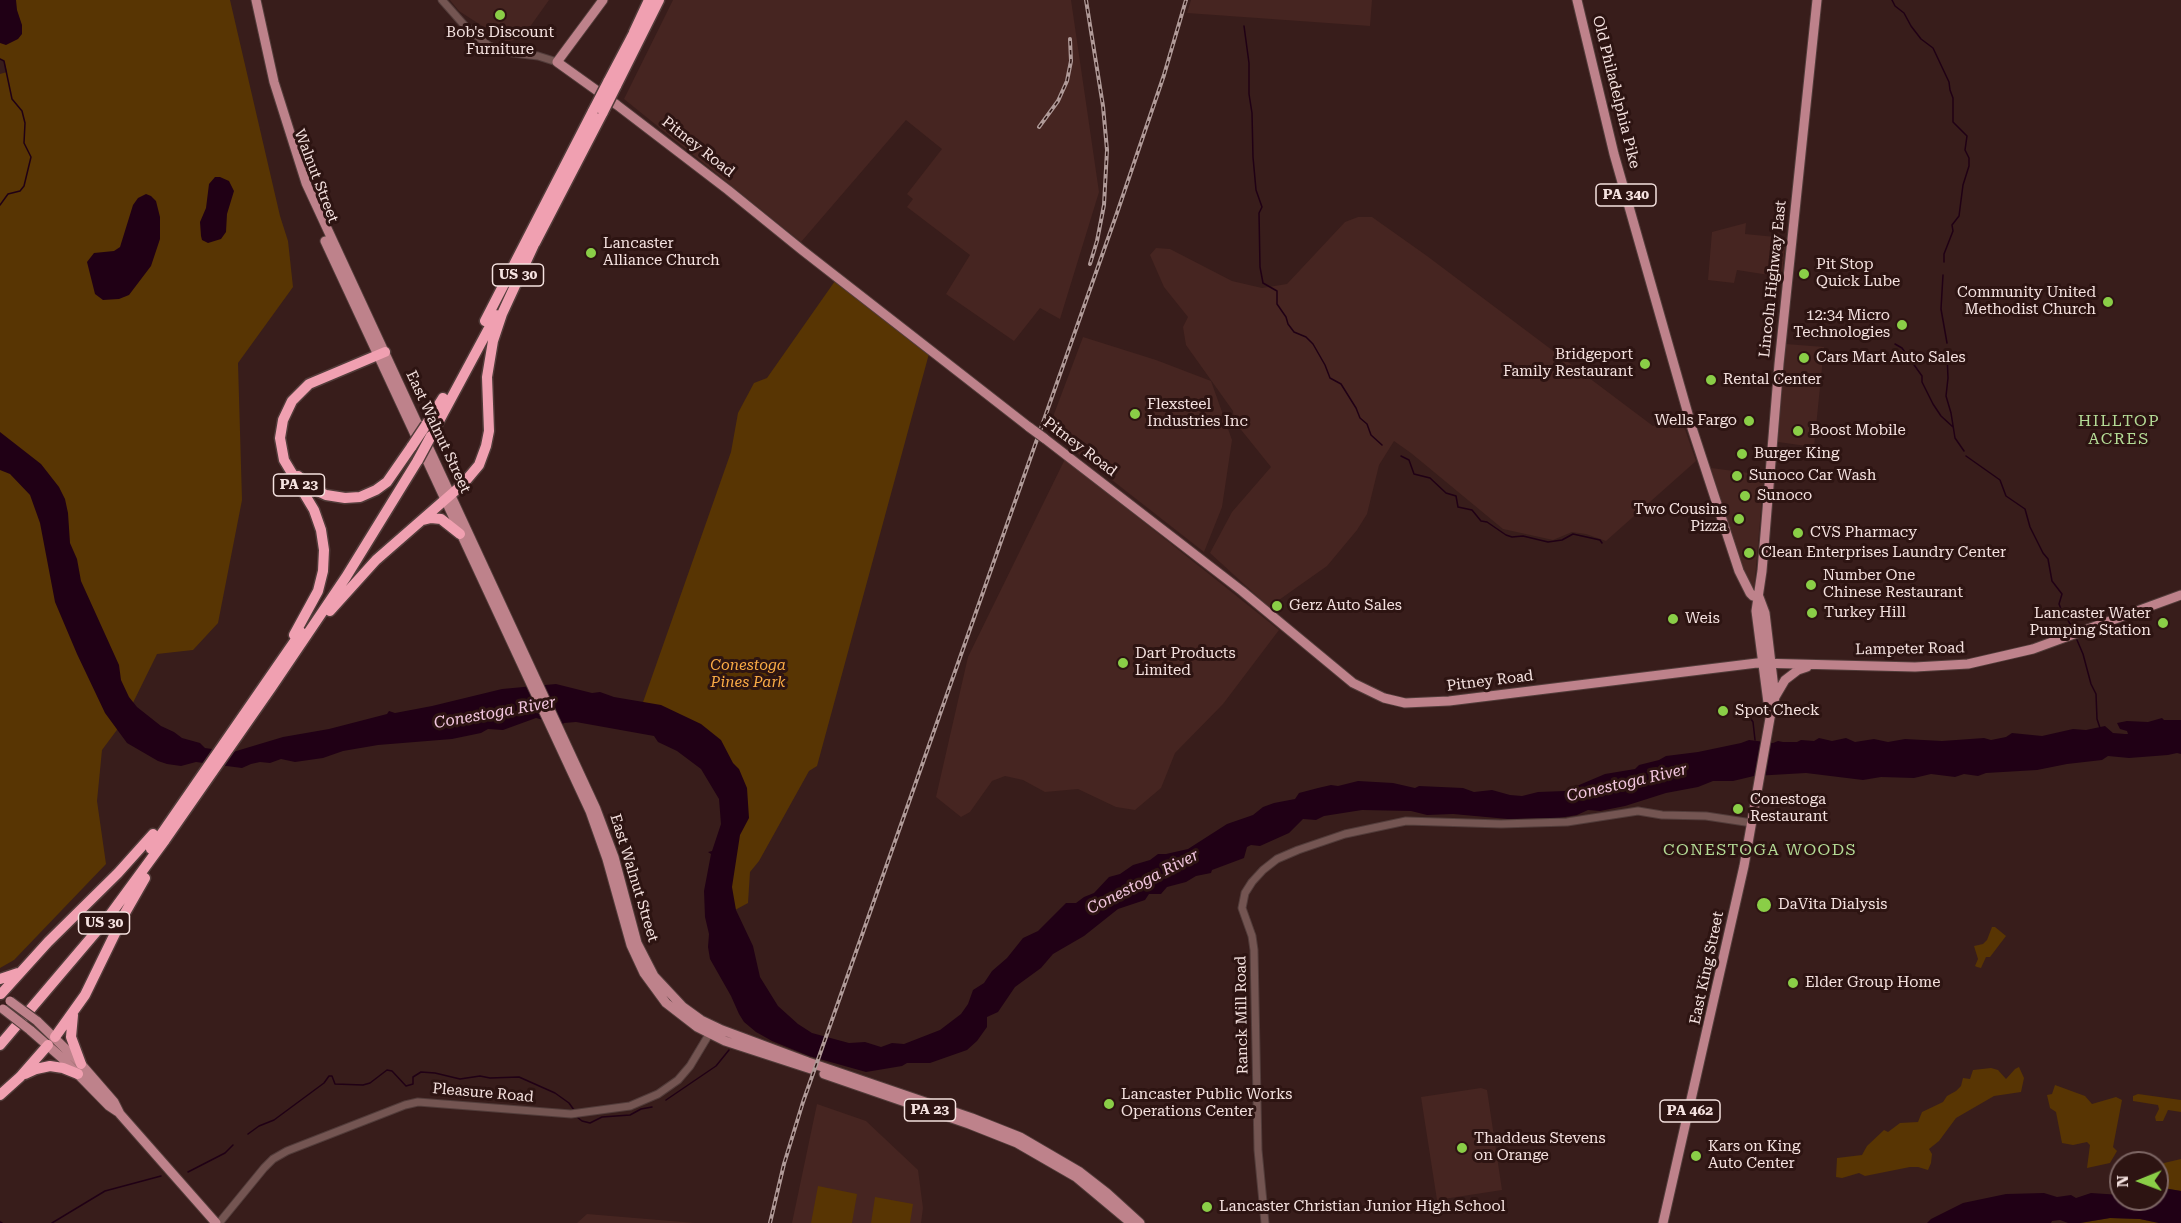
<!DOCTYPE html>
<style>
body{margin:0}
#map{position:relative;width:2181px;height:1223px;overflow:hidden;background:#381d1b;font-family:"Roboto Serif",serif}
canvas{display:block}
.north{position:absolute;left:2109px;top:1151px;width:60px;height:60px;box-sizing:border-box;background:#2d1412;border:2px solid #7d6664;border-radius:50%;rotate:269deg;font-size:16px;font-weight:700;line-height:24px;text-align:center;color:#f5e2e0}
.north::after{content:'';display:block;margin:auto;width:21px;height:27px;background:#8ace47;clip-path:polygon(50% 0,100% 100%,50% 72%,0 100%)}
</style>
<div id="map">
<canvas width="2181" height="1223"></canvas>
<div class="north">N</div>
</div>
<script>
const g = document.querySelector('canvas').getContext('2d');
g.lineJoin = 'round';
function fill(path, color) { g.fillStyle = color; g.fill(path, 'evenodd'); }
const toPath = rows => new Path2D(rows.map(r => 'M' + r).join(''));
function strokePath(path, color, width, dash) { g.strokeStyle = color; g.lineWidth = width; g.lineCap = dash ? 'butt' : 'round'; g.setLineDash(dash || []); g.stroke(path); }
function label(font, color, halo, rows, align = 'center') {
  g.font = font + ' "Roboto Serif",serif'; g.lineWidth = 6; g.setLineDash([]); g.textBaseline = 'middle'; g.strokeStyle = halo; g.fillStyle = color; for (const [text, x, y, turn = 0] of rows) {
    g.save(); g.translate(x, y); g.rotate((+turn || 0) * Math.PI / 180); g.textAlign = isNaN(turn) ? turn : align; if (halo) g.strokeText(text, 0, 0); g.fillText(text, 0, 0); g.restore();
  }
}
fill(toPath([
 [450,0,549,0,522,38,507,42,459,11],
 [673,0,1071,0,1099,192,1060,319,1040,308,1014,341,946,294,970,255,907,207,913,199,907,194,942,149,906,120,801,242,624,99],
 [1191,0,1372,0,1370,26,1187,13],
 [1358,217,1372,217,1427,256,1653,426,1681,418,1696,461,1606,541,1586,534,1572,532,1553,540,1503,529,1411,453,1394,441,1379,465,1367,514,1357,530,1327,566,1269,607,1210,553,1232,512,1271,467,1234,421,1233,411,1186,345,1183,327,1188,317,1164,287,1150,255,1156,248,1170,249,1232,281,1262,288,1287,284,1345,222],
 [1746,223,1745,234,1786,238,1782,277,1737,270,1734,283,1708,280,1712,232],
 [1083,337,1156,360,1211,381,1232,440,1222,507,1204,552,1048,430],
 [1786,344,1824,347,1814,447,1778,442],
 [1065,459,1279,630,1223,704,1175,753,1161,788,1135,810,1116,807,1078,789,1045,792,1023,780,1005,776,992,781,970,812,961,817,936,797,968,657],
 [1711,468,1764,475,1754,590,1744,574],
 [1481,1088,1487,1090,1502,1190,1437,1200,1421,1097],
 [817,1104,866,1121,918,1170,923,1208,921,1223,792,1223],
 [587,1214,695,1223,577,1223]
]), '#462521');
fill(toPath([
 [0,0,230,0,280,216,288,241,293,287,238,363,242,500,218,623,193,650,157,654,125,719,102,750,97,801,106,864,14,960,0,968,0,74,7,72,4,61,0,59],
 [835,281,930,350,817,766,809,771,759,861,750,872,748,903,722,917,722,777,642,705,731,452,738,413,754,383,767,378],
 [1992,927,1995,927,2006,936,1990,957,1986,957,1981,968,1977,967,1975,966,1978,959,1974,946,1983,944,1987,940],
 [2019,1067,2024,1078,2021,1092,1994,1096,1956,1118,1939,1141,1929,1149,1932,1154,1931,1163,1928,1170,1918,1167,1910,1167,1865,1176,1859,1173,1842,1178,1836,1177,1837,1158,1862,1155,1867,1146,1884,1130,1888,1132,1900,1123,1918,1122,1922,1112,1943,1102,1947,1096,1956,1091,1961,1086,1963,1078,1970,1079,1973,1070,1991,1068,1998,1070,2006,1079,2015,1069],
 [2055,1085,2085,1096,2092,1104,2116,1097,2122,1100,2113,1147,2117,1151,2110,1163,2087,1168,2090,1145,2087,1142,2073,1145,2062,1143,2056,1112,2050,1108,2047,1095,2052,1094],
 [2138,1094,2181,1100,2181,1112,2168,1110,2163,1121,2156,1121,2155,1117,2159,1109,2158,1105,2133,1101,2133,1096],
 [2181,1159,2181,1191,2157,1187,2157,1169,2164,1163],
 [818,1186,857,1194,852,1223,811,1223],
 [875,1197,913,1204,910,1223,871,1223],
 [2110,1218,2140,1219,2159,1223,2080,1223]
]), '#583503');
fill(toPath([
 [0,0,16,0,17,10,22,25,22,34,18,39,6,45,0,43],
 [215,177,220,177,229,181,234,191,227,214,226,232,221,239,208,243,202,240,201,236,200,222,206,208,209,184],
 [146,194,151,196,156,201,160,217,160,239,151,266,129,295,119,299,103,300,95,294,87,262,94,253,114,251,120,247,133,205,138,198],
 [0,432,41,464,59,487,65,499,68,513,70,543,77,559,81,581,119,665,121,680,129,697,137,707,161,726,174,732,182,738,200,743,205,748,233,752,283,737,329,729,387,714,389,711,395,713,432,706,502,689,556,684,592,693,600,692,614,697,661,705,701,724,721,740,733,763,739,769,747,788,749,818,740,835,732,887,736,910,753,946,760,977,778,1006,798,1024,812,1033,849,1043,865,1042,881,1047,892,1043,904,1044,940,1030,961,1014,968,1004,973,990,984,983,992,971,1007,958,1023,938,1038,931,1066,903,1076,903,1084,897,1094,893,1109,877,1120,874,1133,865,1150,860,1158,854,1166,854,1188,849,1227,824,1253,815,1263,807,1274,803,1295,799,1299,793,1318,788,1331,785,1338,786,1358,781,1393,783,1415,788,1419,786,1463,788,1474,792,1492,790,1510,795,1522,796,1538,792,1565,791,1605,774,1635,769,1639,765,1659,760,1666,756,1698,752,1741,743,1749,740,1773,743,1778,741,1783,742,1797,742,1801,740,1814,741,1819,738,1832,741,1846,738,1855,742,1874,739,1888,742,1905,739,1942,741,1984,738,1991,740,2006,737,2012,733,2042,736,2073,729,2086,730,2105,726,2113,733,2125,734,2128,734,2127,731,2120,729,2117,723,2127,721,2148,722,2162,718,2164,720,2181,720,2181,754,2177,753,2168,755,2129,758,2108,756,2102,760,2067,764,2037,770,1986,773,1978,776,1964,774,1955,777,1931,774,1914,778,1881,777,1863,780,1806,773,1754,776,1733,781,1713,781,1698,787,1666,793,1625,806,1600,811,1588,810,1577,815,1559,818,1508,819,1453,814,1427,815,1411,811,1362,810,1324,816,1316,820,1303,819,1289,833,1260,846,1251,845,1247,847,1244,858,1212,870,1211,873,1196,876,1186,882,1167,887,1161,894,1149,894,1145,900,1118,909,1084,936,1053,954,1041,968,1015,987,998,1012,987,1017,987,1027,977,1041,967,1050,930,1063,907,1063,902,1066,866,1072,809,1056,772,1041,756,1032,744,1022,739,1014,731,996,710,959,708,947,709,934,705,917,704,891,711,854,708,852,712,851,721,824,719,799,701,769,677,751,658,742,654,736,576,722,564,723,562,725,536,718,503,730,488,729,481,733,452,739,378,745,343,751,323,758,295,762,281,759,270,763,260,762,251,764,242,768,196,762,181,766,167,764,158,761,127,743,105,713,77,654,55,602,40,523,30,495,10,474,0,470],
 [2157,1187,2181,1191,2181,1223,2159,1223,2140,1219,2110,1218,2080,1223,2068,1223,2060,1220,2052,1221,2051,1223,1927,1223,1931,1219,1963,1203,2006,1194,2044,1193,2057,1197,2071,1195,2076,1198,2091,1193,2121,1195,2121,1199,2157,1199]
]), '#200015');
strokePath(toPath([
 [1892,0,1895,6,1904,13,1911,26,1921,39,1933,48,1949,82,1950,90,1953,98,1953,122,1967,136,1965,150,1969,158,1969,166,1963,185,1959,216,1952,225,1953,231,1944,254,1944,262],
 [1244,26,1249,63,1249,94,1252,113,1253,157,1256,190,1262,207,1259,213,1260,267,1263,283,1277,291,1277,304,1286,317,1288,324,1294,332,1306,337,1313,344,1325,365,1330,378,1341,384,1356,408,1360,418,1367,424,1371,435,1382,445],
 [0,59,4,61,12,99,22,111,25,123,24,143,31,157,24,186,20,191,8,194,0,205],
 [1943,275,1941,309,1947,343],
 [1895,344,1902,348,1922,376,1922,382,1933,404,1941,416,1953,427],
 [1947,354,1948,378,1946,396,1951,413,1955,438,1964,451],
 [1401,456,1409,460,1414,474,1430,478,1446,493,1456,496,1458,507,1472,510,1481,521,1487,522,1506,535,1512,537,1523,536,1548,542,1562,540,1573,534,1600,540,1602,543],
 [1966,456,2000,480,2006,496,2025,509,2030,527,2043,553,2048,559,2052,581,2062,594,2059,604,2061,609,2072,627],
 [2077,640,2083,654,2091,684,2096,694,2097,719,2100,728],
 [1749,716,1753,722,1755,740],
 [666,1100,716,1066,729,1050],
 [577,1117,582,1121,590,1123,602,1117,630,1115,641,1109,652,1107],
 [248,1134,259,1126,274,1120,324,1083,329,1076,332,1076,335,1084,363,1085,370,1083,387,1070,392,1071,406,1086,413,1084,413,1077,421,1072,435,1073,460,1079,480,1076,490,1078,519,1077,555,1093,569,1103,574,1110],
 [188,1172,225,1153,233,1145],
 [0,1222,2,1223],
 [52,1223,105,1191,161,1176]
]), '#200015', 1.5);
const minor = toPath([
 [442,0,465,26,489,46,505,52,538,56,557,62],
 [219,1223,264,1168,273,1159,287,1151,405,1105,418,1102,571,1114,630,1106,658,1094,678,1080,690,1066,711,1031],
 [1265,1223,1258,1150,1254,950,1252,936,1242,908,1245,893,1252,882,1263,870,1277,859,1298,850,1345,834,1406,821,1501,824,1567,822,1638,811,1662,815,1706,816,1752,823]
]);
const major = toPath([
 [256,0,274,82,306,183,596,809,614,857,637,943,654,976,683,1007,701,1020,722,1030,808,1062,972,1118,1020,1137,1080,1172,1107,1193,1140,1223],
 [603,0,557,62,617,105,728,190,802,250,1029,427],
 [1577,0,1614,154,1692,428,1739,571,1750,593,1753,596,1759,597],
 [325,241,590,811,607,859,631,945,644,973,666,1003,697,1027,725,1041,811,1069],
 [1044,438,1242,591,1353,683,1384,698,1405,703,1449,701,1757,663,1915,667,1968,664,2033,649,2181,595],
 [1775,697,1785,680,1798,670,1807,667],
 [1770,718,1756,611,1762,571,1779,364,1817,0],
 [37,1021,81,1064,114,1102,120,1114,216,1223],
 [30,1030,62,1058,109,1106,118,1112],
 [824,1074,969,1124,1017,1143,1076,1177,1131,1223],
 [1663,1223,1744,866,1770,718,1775,697,1765,613,1759,597]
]);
const highway = toPath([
 [634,32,649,0],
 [608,82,637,27],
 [616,86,659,0],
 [535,243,603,112],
 [485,321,593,111],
 [426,425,443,398],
 [431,436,496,315],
 [298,476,311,488,326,495,345,498,360,497,376,490,387,482,412,446],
 [423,520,431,518,441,519,460,534],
 [330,611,376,560,463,484,479,465,486,446,489,431,487,377,493,341,502,314,537,238],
 [294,635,318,591,323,571,324,550,321,530,314,510,284,460,280,438,283,420,292,401,309,384,385,352],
 [151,849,301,632],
 [0,979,18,973],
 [1,994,48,942,118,873,153,834],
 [73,1015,71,1037,81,1064],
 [55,1037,85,995,125,913,145,878],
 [0,1045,107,919,165,840,271,688,346,577,418,460],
 [25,1074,36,1069,50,1066,63,1068,78,1074],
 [0,1095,20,1077,48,1045]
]);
strokePath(minor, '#523c3a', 9);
strokePath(major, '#523c3a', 11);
strokePath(highway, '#523c3a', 13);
strokePath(minor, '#745552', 7);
strokePath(major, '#be828b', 9);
strokePath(highway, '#f0a0b1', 10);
const rail = toPath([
 [1086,0,1103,106,1107,150,1104,205,1097,241,1090,264],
 [1039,127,1058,101,1067,81,1071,61,1070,39],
 [770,1223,784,1164,803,1102,1117,213,1164,75,1186,0]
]);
strokePath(rail, '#b09a98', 4);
strokePath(rail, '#2d1412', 1.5, [4.5]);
const majorBridge = toPath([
 [1029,427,1044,438],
 [10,1001,37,1021],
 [3,1009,30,1030]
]);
const highwayBridge = toPath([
 [593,111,608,82],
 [603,112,616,86],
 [412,446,426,425],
 [418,460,431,436]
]);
strokePath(majorBridge, '#523c3a', 11, []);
strokePath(highwayBridge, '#523c3a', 13, []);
strokePath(majorBridge, '#be828b', 9);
strokePath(highwayBridge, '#f0a0b1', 10);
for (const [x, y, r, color] of [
 [500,15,6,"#8ace47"],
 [591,253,6,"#8ace47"],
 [1804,274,6,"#8ace47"],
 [2108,302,6,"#8ace47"],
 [1902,325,6,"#8ace47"],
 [1804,358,6,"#8ace47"],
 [1645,364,6,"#8ace47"],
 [1711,380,6,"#8ace47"],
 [1135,414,6,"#8ace47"],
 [1749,421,6,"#8ace47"],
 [1798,431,6,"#8ace47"],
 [1742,454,6,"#8ace47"],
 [1737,476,6,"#8ace47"],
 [1745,496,6,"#8ace47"],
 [1739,519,6,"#8ace47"],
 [1798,533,6,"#8ace47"],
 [1749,553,6,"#8ace47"],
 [1811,585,6,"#8ace47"],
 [1277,606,6,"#8ace47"],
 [1812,613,6,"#8ace47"],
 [1673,619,6,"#8ace47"],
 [2163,623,6,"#8ace47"],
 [1123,663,6,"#8ace47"],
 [1723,711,6,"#8ace47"],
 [1738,809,6,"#8ace47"],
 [1764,905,8,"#8ace47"],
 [1793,983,6,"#8ace47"],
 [1109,1104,6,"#8ace47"],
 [1462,1148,6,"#8ace47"],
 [1696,1156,6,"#8ace47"],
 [1207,1207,6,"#8ace47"]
]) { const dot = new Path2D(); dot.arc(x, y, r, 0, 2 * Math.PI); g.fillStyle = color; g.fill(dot); strokePath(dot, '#2d1412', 2); }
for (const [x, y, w] of [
 [1626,195,60],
 [518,275,51],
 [299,485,51],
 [104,923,51],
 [930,1110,51],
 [1690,1111,60]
]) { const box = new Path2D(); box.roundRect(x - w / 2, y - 11, w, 22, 4.5); g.fillStyle = '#2d1412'; g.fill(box); strokePath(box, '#f5e2e0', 1.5); }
label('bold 14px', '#f5e2e0', null, [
 ["PA 340",1626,195],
 ["US 30",518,275],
 ["PA 23",299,485],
 ["US 30",104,923],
 ["PA 23",930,1110],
 ["PA 462",1690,1111]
]);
label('15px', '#f5e2e0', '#2d1412', [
 ["Bob's Discount",500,33,"center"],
 ["Furniture",500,50,"center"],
 ["Lancaster",603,244],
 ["Alliance Church",603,261],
 ["Pit Stop",1816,265],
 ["Quick Lube",1816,282],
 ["Community United",2096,293,"right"],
 ["Methodist Church",2096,310,"right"],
 ["12:34 Micro",1890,316,"right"],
 ["Technologies",1890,333,"right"],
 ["Bridgeport",1633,355,"right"],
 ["Family Restaurant",1633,372,"right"],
 ["Cars Mart Auto Sales",1816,358],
 ["Rental Center",1723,380],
 ["Flexsteel",1147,405],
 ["Industries Inc",1147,422],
 ["Wells Fargo",1737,421,"right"],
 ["Boost Mobile",1810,431],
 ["Burger King",1754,454],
 ["Sunoco Car Wash",1749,476],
 ["Sunoco",1757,496],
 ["Two Cousins",1727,510,"right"],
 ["Pizza",1727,527,"right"],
 ["CVS Pharmacy",1810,533],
 ["Clean Enterprises Laundry Center",1761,553],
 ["Number One",1823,576],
 ["Chinese Restaurant",1823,593],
 ["Gerz Auto Sales",1289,606],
 ["Turkey Hill",1824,613],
 ["Lancaster Water",2151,614,"right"],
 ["Pumping Station",2151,631,"right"],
 ["Weis",1685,619],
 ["Dart Products",1135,654],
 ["Limited",1135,671],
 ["Spot Check",1735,711],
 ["Conestoga",1750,800],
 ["Restaurant",1750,817],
 ["DaVita Dialysis",1778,905],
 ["Elder Group Home",1805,983],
 ["Lancaster Public Works",1121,1095],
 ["Operations Center",1121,1112],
 ["Thaddeus Stevens",1474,1139],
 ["on Orange",1474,1156],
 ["Kars on King",1708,1147],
 ["Auto Center",1708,1164],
 ["Lancaster Christian Junior High School",1219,1207]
], 'left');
label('15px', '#f5e2e0', '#2d1412', [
 ["Old Philadelphia Pike",1616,92,76],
 ["Pitney Road",698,147,38],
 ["Walnut Street",316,176,69],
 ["Lincoln Highway East",1773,279,-84],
 ["East Walnut Street",438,432,65],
 ["Pitney Road",1080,447,37],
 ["Lampeter Road",1910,649,-1],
 ["Pitney Road",1490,681,-7],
 ["East Walnut Street",634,878,73],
 ["East King Street",1707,968,-78],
 ["Ranck Mill Road",1242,1015,-91],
 ["Pleasure Road",483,1093,5]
]);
label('italic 15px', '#fbab45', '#2d1412', [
 ["Conestoga",748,666],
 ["Pines Park",748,683]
]);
g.letterSpacing = '1.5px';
label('16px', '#b4db96', '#2d1412', [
 ["HILLTOP",2119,421],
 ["ACRES",2119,439],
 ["CONESTOGA WOODS",1760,850]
]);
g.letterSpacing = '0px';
label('italic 16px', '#f3c7e0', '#2d1412', [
 ["Conestoga River",495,713,-10],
 ["Conestoga River",1627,783,-13],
 ["Conestoga River",1143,882,-27]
]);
</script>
